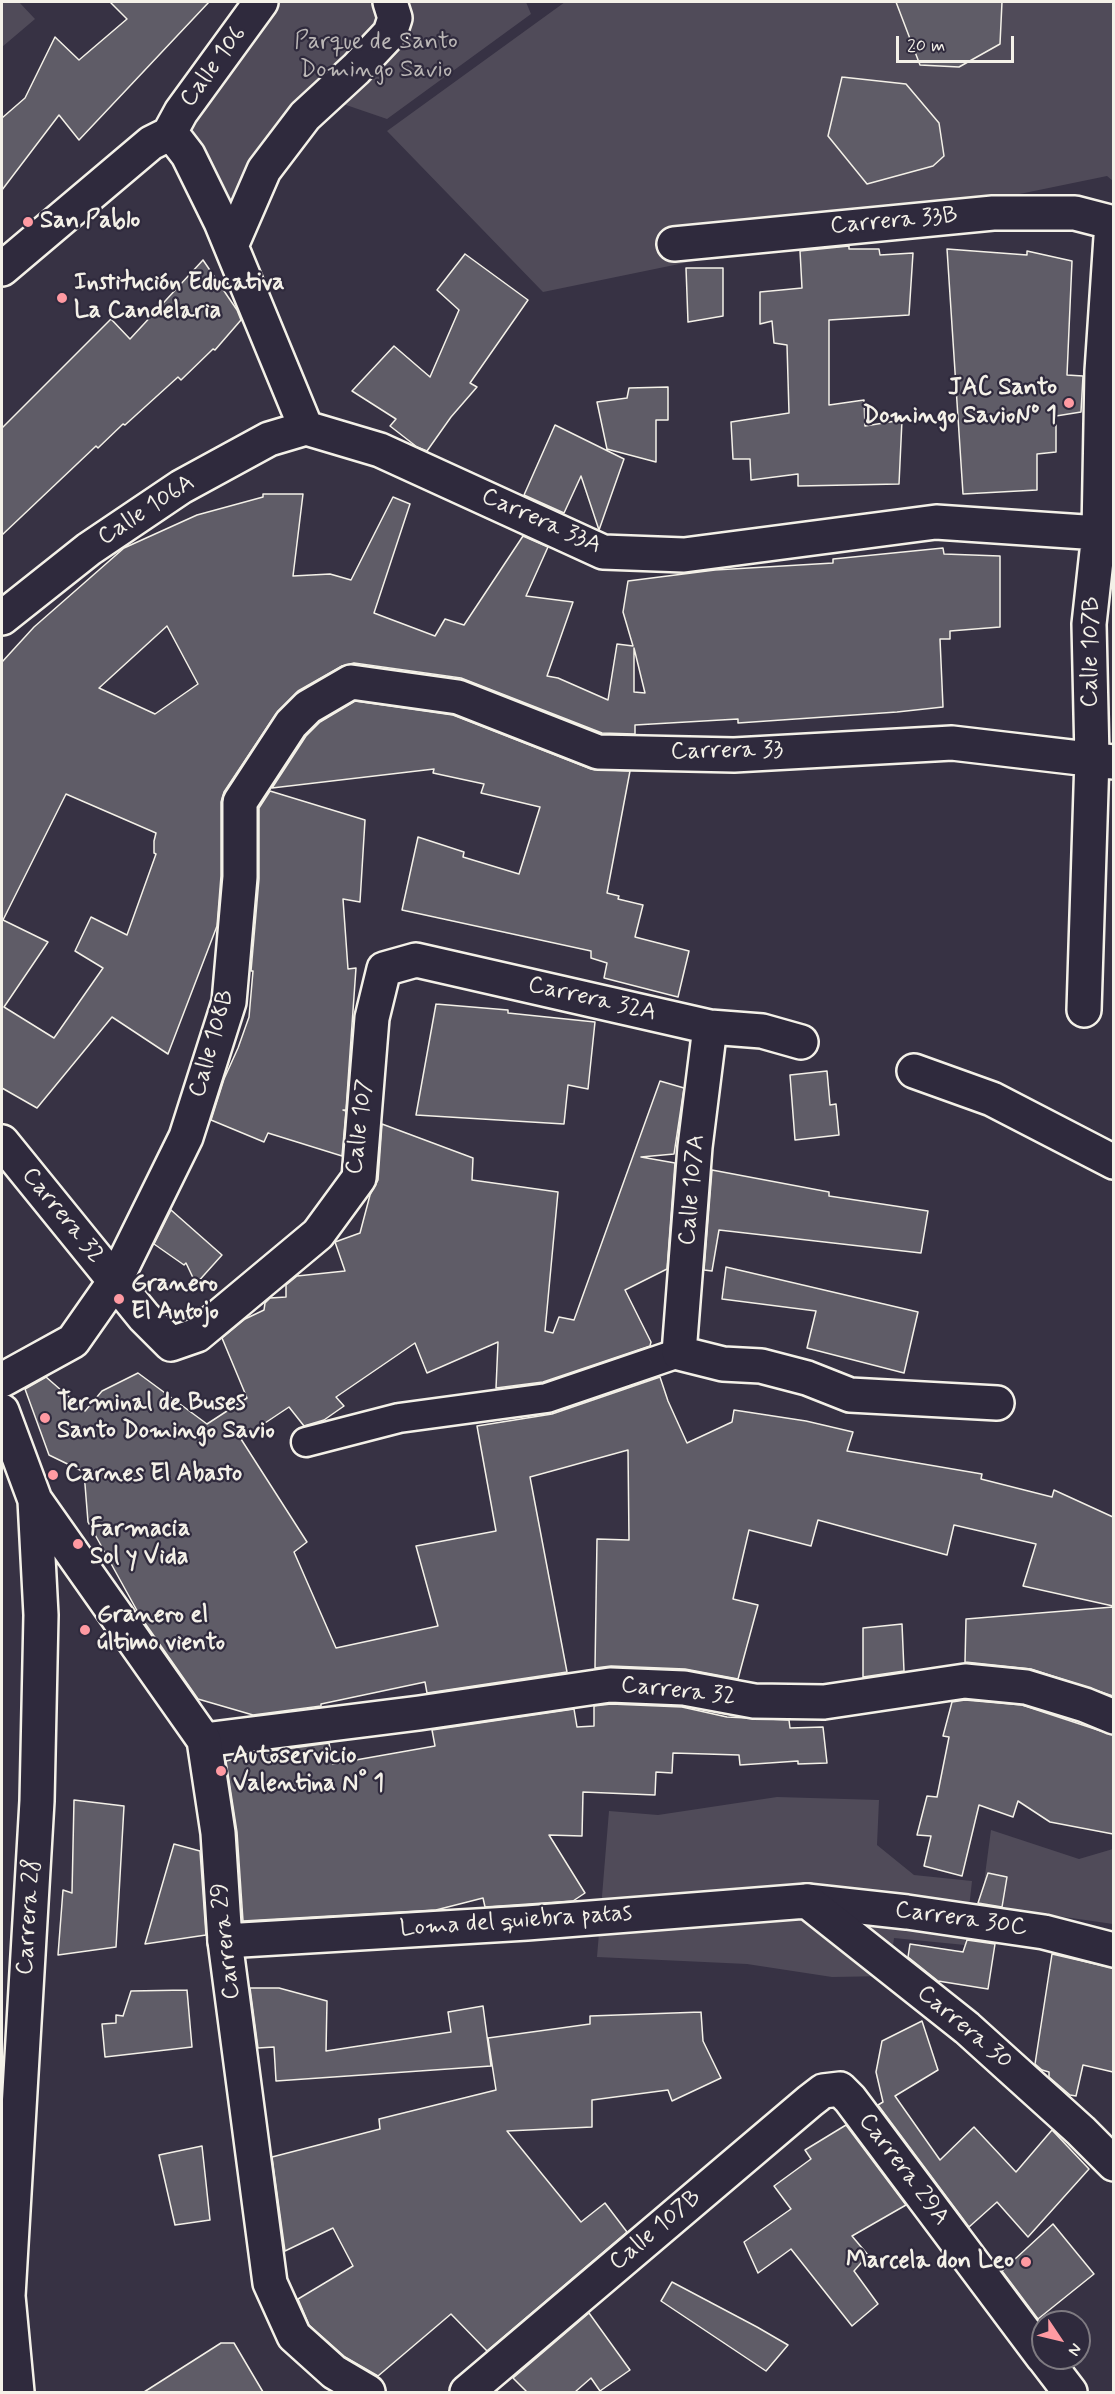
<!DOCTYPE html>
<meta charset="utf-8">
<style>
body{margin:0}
#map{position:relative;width:1115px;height:2394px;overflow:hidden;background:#373244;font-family:Mynerve,sans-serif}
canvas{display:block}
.frame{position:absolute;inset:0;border:3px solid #f4f1e8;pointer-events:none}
.north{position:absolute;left:1031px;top:2310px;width:60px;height:60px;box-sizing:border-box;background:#2f2a3d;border:2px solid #7e7a81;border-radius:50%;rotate:125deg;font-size:16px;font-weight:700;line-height:24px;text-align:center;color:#f4f1e8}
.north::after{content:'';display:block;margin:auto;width:21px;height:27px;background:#ff9aa2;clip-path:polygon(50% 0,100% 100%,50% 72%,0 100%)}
.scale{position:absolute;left:896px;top:36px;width:118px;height:27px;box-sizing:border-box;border:3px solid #f4f1e8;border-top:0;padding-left:8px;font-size:18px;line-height:21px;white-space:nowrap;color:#f4f1e8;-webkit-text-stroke:4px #2f2a3d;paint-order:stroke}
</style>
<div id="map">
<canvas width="1115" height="2394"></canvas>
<div class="frame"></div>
<div class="north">N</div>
<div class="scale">20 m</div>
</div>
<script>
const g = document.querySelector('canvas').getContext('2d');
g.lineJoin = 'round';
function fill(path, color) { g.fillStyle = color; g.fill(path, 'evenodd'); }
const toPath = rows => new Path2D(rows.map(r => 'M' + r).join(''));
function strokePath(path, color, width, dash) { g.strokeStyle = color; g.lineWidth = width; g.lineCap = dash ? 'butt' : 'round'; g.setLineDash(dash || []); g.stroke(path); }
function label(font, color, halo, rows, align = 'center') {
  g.font = font + ' Mynerve,sans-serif'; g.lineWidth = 4.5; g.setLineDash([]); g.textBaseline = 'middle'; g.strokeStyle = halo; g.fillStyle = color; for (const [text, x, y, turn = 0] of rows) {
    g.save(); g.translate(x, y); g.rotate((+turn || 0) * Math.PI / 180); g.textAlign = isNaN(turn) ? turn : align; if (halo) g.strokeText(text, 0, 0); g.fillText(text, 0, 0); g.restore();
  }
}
fill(toPath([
 [2,2,19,2,35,19,2,47],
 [271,2,526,2,531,14,387,119,317,95,238,200,230,202,187,120],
 [565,2,1113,2,1113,181,1107,176,543,292,387,131],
 [777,1797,879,1800,877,1845,914,1875,972,1881,965,1945,894,1938,889,1976,832,1977,747,1964,597,1957,609,1811,658,1815],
 [991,1830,1079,1859,1113,1849,1113,1924,981,1905]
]), '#504b59');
const building = toPath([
 [110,2,209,2,79,140,59,115,2,190,2,118,25,98,55,37,79,60,127,19,110,2],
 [896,2,1002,2,1000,44,959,67,920,65,896,2],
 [842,77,906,84,939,123,944,156,933,166,867,184,828,136,842,77],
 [849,246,849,249,879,249,880,255,913,253,909,315,829,320,829,405,864,400,865,426,902,420,899,484,798,486,798,474,751,480,750,459,733,459,731,422,789,413,787,345,774,343,772,321,760,324,760,292,802,288,800,251,849,246],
 [947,249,1027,255,1027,251,1072,261,1067,375,1083,376,1081,412,1056,416,1056,452,1037,454,1037,490,963,494,947,249],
 [465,254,528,300,470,383,477,387,451,417,427,451,417,447,390,426,396,419,352,391,394,346,430,377,459,310,437,290,465,254],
 [203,260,237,310,241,320,215,350,213,349,181,380,178,377,125,425,123,424,98,448,96,446,2,535,2,428,111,319,130,339,203,260],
 [686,268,723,268,723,316,688,322,686,268],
 [668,387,668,420,656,420,656,462,607,449,597,402,627,398,629,388,668,387],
 [555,425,624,459,599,530,581,476,564,513,524,495,555,425],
 [263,494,303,494,293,576,330,574,351,580,393,497,410,504,374,613,435,636,445,619,464,625,523,536,548,547,526,596,573,602,547,676,558,678,608,700,617,644,633,646,623,612,628,581,715,570,833,563,833,559,943,548,944,554,1000,556,1000,627,950,631,950,639,940,639,943,707,897,712,738,723,738,719,635,725,635,734,602,733,461,678,354,663,342,666,298,691,278,711,224,792,221,802,221,876,217,926,168,1054,112,1017,37,1108,2,1088,2,662,34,627,124,548,197,515,263,497,263,494],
 [167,626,198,684,155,714,99,688,167,626],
 [634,648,645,693,634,692,634,648],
 [66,794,156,833,154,841,154,853,156,854,127,935,91,917,75,951,103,968,54,1038,4,1007,48,942,3,920,66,794],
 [355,701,453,715,591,769,630,771,607,893,619,896,618,899,643,905,635,937,689,951,678,997,604,978,607,963,591,958,591,951,402,910,418,837,464,852,463,857,519,874,540,807,481,793,484,784,433,773,434,769,272,788,306,736,320,722,355,701],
 [270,791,365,820,360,902,343,899,348,969,356,968,346,1110,343,1110,346,1111,342,1156,268,1133,264,1142,211,1120,224,1079,238,1048,249,1017,253,971,251,971,259,879,259,808,270,791],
 [436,1004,508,1010,508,1013,595,1022,588,1089,568,1085,564,1124,416,1115,436,1004],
 [827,1071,830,1105,836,1104,839,1135,795,1140,790,1075,827,1071],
 [660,1081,684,1088,674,1154,641,1157,675,1163,667,1269,625,1290,651,1342,650,1346,543,1382,496,1388,498,1342,427,1373,415,1343,336,1397,344,1406,324,1420,304,1426,289,1407,241,1439,307,1542,294,1552,336,1648,438,1626,416,1546,496,1531,477,1426,552,1414,660,1377,668,1401,687,1443,732,1422,734,1410,806,1421,853,1432,847,1451,982,1474,981,1479,1052,1497,1054,1490,1113,1517,1113,1606,1023,1586,1036,1544,954,1525,947,1555,818,1520,811,1546,749,1530,733,1599,758,1605,738,1679,685,1669,611,1666,595,1668,597,1539,629,1540,628,1450,530,1477,567,1672,427,1693,425,1682,321,1704,321,1706,253,1715,198,1699,140,1616,88,1522,84,1472,49,1455,25,1389,46,1377,85,1411,102,1391,138,1373,207,1424,247,1398,222,1338,245,1319,264,1310,265,1303,270,1298,286,1297,286,1285,297,1276,345,1271,335,1242,360,1233,370,1195,378,1180,382,1124,473,1158,472,1180,558,1192,545,1331,553,1333,559,1317,574,1320,660,1081],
 [712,1170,829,1192,829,1196,928,1211,921,1253,719,1230,712,1271,704,1270,712,1170],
 [171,1210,222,1255,196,1284,186,1263,184,1265,154,1244,171,1210],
 [726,1267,918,1312,904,1373,807,1348,816,1311,722,1299,726,1267],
 [1113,1607,1113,1696,1031,1669,965,1662,966,1619,1113,1607],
 [902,1624,904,1671,863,1677,863,1628,902,1624],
 [965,1700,1022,1705,1113,1735,1113,1834,1050,1822,1018,1801,1013,1817,979,1805,962,1876,924,1866,931,1836,917,1835,927,1796,937,1797,949,1737,943,1736,952,1702,965,1700],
 [611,1704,682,1707,727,1717,789,1720,790,1728,823,1727,827,1763,798,1764,798,1761,740,1765,739,1755,673,1753,672,1773,656,1772,655,1795,583,1792,582,1836,549,1835,585,1893,573,1901,485,1907,483,1898,436,1910,243,1921,237,1832,226,1761,271,1751,329,1743,333,1764,435,1746,432,1730,574,1709,577,1727,594,1726,594,1706,611,1704],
 [74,1800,124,1806,116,1947,58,1955,63,1890,72,1893,74,1800],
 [174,1844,200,1851,206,1935,145,1944,174,1844],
 [988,1873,1007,1877,1002,1907,978,1903,988,1873],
 [967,1940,995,1944,988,1989,938,1981,908,1957,910,1944,963,1952,967,1940],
 [1052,1954,1113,1968,1113,2072,1083,2065,1076,2096,1070,2095,1049,2077,1049,2072,1042,2070,1035,2064,1052,1954],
 [250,1988,279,1988,327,2001,326,2051,451,2032,448,2012,483,2006,491,2066,276,2081,274,2047,258,2048,250,1988],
 [187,1990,192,2047,105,2057,102,2024,116,2023,116,2015,123,2016,131,1991,187,1990],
 [701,2012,703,2041,721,2078,672,2101,668,2090,592,2100,592,2127,507,2131,581,2222,605,2203,627,2232,487,2351,451,2314,378,2376,345,2357,309,2325,298,2299,353,2266,333,2228,285,2251,272,2157,380,2129,379,2119,496,2090,488,2038,590,2024,590,2016,701,2012],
 [922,2021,938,2070,895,2096,940,2160,974,2127,1016,2172,1052,2130,1089,2169,1028,2237,997,2202,969,2227,878,2105,883,2102,876,2072,882,2041,922,2021],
 [846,2125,906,2205,852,2236,868,2255,854,2271,878,2304,852,2326,791,2249,758,2273,744,2242,791,2209,774,2186,811,2159,805,2150,846,2125],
 [202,2146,210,2220,175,2225,159,2155,202,2146],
 [1053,2224,1094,2274,1038,2319,1002,2271,1053,2224],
 [672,2282,757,2327,788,2345,766,2371,661,2301,672,2282],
 [589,2313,630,2370,600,2391,591,2378,575,2392,527,2392,513,2378,589,2313],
 [221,2343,234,2343,263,2392,144,2392,221,2343]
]);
fill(building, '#5f5c67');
strokePath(building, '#f4f1e8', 1.5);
const pedestrian = toPath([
 [306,1442,399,1418,547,1398,679,1353]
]);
const minor = toPath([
 [169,134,181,112,261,2],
 [674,244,993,213,1075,213,1114,223],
 [231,246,264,170,305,116,356,69,390,33,395,18,390,2],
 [2,269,151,143,169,134,178,142,188,155,221,222,306,428],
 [306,428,380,450,603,552,684,555,936,522,1099,533],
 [2,618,89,549,181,487,269,439,306,428],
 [1084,1010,1092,758,1089,624,1099,533,1102,371,1112,222],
 [710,1027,695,1147,679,1353,723,1364,761,1366,807,1378,850,1395,997,1403],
 [914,1071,992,1099,1114,1162],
 [2,1142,144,1317,171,1344,197,1335,318,1234,359,1178,372,1018,384,969,416,960,710,1027,762,1031,801,1042],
 [2,1380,73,1341,115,1281,186,1137,229,1002,240,877,240,802,291,724,308,707,351,682,458,697,598,752,734,755,952,743,1114,762],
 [204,1740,419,1713,610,1685,684,1688,754,1701,824,1702,965,1681,1026,1687,1085,1705,1114,1717],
 [807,1901,907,1912,1044,1932,1114,1950],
 [225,1941,270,2283,294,2336,334,2372,368,2392],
 [1044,2358,1070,2392],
 [467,2392,810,2101,823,2091,840,2089,850,2099,1043,2357]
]);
const tertiary = toPath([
 [2,1411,35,1500,41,1615,37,1801,8,2296,17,2392],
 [35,1500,204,1740,218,1833,225,1941,527,1923,807,1901,967,2028,1081,2131,1114,2164]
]);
strokePath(pedestrian, '#f4f1e8', 33);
strokePath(minor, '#f4f1e8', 38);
strokePath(tertiary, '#f4f1e8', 38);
strokePath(pedestrian, '#2f2a3d', 28);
strokePath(minor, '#2f2a3d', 33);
strokePath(tertiary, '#2f2a3d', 33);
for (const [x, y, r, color] of [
 [28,222,6,"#ff9aa2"],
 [62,298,6,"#ff9aa2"],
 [1069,403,6,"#ff9aa2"],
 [119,1299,6,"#ff9aa2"],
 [45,1418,6,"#ff9aa2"],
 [53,1475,6,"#ff9aa2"],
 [78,1544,6,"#ff9aa2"],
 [85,1630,6,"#ff9aa2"],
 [221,1771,6,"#ff9aa2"],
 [1026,2262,6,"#ff9aa2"]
]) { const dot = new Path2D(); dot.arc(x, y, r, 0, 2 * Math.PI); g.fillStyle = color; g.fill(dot); strokePath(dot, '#2f2a3d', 2); }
label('24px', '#bbb7b6', '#2f2a3d', [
 ["Parque de Santo",376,43],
 ["Domingo Savio",376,71]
]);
label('24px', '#f4f1e8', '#2f2a3d', [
 ["Calle 106",214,67,-54],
 ["Carrera 33B",894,222,-5],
 ["Calle 106A",147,511,-33],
 ["Carrera 33A",541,522,24],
 ["Calle 107B",1092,652,-89],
 ["Carrera 33",727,752,-1],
 ["Carrera 32A",592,1000,13],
 ["Calle 108B",213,1044,-74],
 ["Calle 107",361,1127,-83],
 ["Calle 107A",693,1190,-85],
 ["Carrera 32",62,1216,51],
 ["Carrera 32",678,1692,6],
 ["Carrera 28",30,1917,-86],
 ["Carrera 30C",961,1920,8],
 ["Loma del quiebra patas",516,1922,-4],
 ["Carrera 29",227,1941,-96],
 ["Carrera 30",964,2028,40],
 ["Carrera 29A",903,2170,53],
 ["Calle 107B",656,2231,-40]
]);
label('bold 24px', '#f4f1e8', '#2f2a3d', [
 ["San Pablo",40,222],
 ["Institución Educativa",74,284],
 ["La Candelaria",74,312],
 ["JAC Santo",1057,389,"right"],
 ["Domingo SavioNº 1",1057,417,"right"],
 ["Granero",131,1285],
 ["El Antojo",131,1313],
 ["Terminal de Buses",57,1404],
 ["Santo Domingo Savio",57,1432],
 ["Carnes El Abasto",65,1475],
 ["Farmacia",90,1530],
 ["Sol y Vida",90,1558],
 ["Granero el",97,1616],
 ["último viento",97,1644],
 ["Autoservicio",233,1757],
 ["Valentina N° 1",233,1785],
 ["Marcela don Leo",1014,2262,"right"]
], 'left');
</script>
